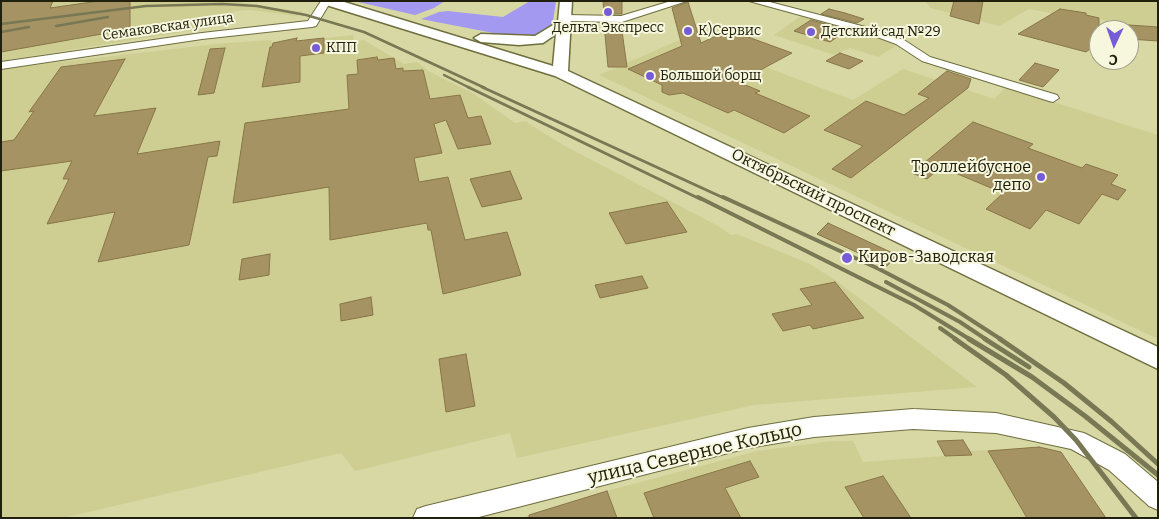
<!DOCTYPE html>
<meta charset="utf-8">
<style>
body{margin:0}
#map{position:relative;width:1159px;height:519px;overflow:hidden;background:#d7d8a4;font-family:Bitter,serif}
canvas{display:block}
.frame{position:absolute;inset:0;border:2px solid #20200d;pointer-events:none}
.north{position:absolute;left:1089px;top:20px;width:50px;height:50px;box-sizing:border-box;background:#f6f7dd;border:1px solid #a0a18a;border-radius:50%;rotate:183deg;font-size:14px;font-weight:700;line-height:20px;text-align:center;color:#20200d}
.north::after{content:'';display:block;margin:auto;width:18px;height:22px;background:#765dd7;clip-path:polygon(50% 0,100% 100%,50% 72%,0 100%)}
</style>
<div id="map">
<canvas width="1159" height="519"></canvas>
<div class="frame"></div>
<div class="north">С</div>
</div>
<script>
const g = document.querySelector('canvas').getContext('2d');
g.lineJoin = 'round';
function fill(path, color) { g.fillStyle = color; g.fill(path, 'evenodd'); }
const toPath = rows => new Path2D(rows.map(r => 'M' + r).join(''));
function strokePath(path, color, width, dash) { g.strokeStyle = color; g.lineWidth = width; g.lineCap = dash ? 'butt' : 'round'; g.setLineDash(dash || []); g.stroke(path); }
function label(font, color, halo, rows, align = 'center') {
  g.font = font + ' Bitter,serif'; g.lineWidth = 4; g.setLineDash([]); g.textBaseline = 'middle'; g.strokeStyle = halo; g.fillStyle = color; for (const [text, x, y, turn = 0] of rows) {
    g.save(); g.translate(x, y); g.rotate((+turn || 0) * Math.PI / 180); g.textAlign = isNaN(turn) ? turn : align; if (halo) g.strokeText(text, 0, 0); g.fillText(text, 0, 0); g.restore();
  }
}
fill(toPath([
 [1,1,231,1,303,12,297,16,251,10,235,11,214,27,1,61],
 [925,1,1158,1,1158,27,1124,27,1097,18,1092,21,1029,9,999,26,931,8],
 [801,16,861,31,896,46,878,57,850,48,834,55,774,35],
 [353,35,354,42,364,40,404,64,417,62,428,71,474,94,515,123,525,121,565,146,718,226,731,235,737,234,810,264,838,282,977,387,754,405,517,458,510,433,355,471,341,453,63,518,1,518,1,69,225,43,272,40,271,43,297,38,297,41],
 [686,37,853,100,903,69,994,99,1006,87,1158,135,1158,339,599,75],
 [963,440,970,451,1039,447,1061,452,1106,518,520,518,607,491,757,451,832,441,853,441,863,462,944,456,937,441]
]), '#cece93');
fill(toPath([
 [354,1,445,1,434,8,415,15],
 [530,1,556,1,552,28,543,35,519,38,421,19,439,12,448,11,503,17]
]), '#a499f0');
const building = toPath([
 [1,1,53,1,50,8,99,1,130,1,130,29,1,52,1,1],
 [603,1,622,1,622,14,604,14,603,1],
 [954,1,983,1,979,24,950,16,954,1],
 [688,2,701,43,729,30,792,53,738,82,760,91,755,93,810,116,784,133,734,110,728,113,683,93,669,95,662,92,662,85,628,69,682,46,672,8,688,2],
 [829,9,845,13,864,19,857,23,821,14,829,9],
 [1060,9,1086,13,1086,15,1099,18,1099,51,1090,49,1086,52,1018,34,1060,9],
 [811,20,847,30,830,42,794,31,811,20],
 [604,24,621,24,627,67,608,67,604,24],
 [1129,25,1158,27,1158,41,1129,39,1129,25],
 [297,38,296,41,324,38,324,53,300,56,300,82,262,87,270,47,272,47,273,43,297,38],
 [225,48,214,93,198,95,210,49,225,48],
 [840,53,863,61,849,69,826,61,840,53],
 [377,57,378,60,394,58,396,69,403,68,403,71,423,70,430,99,460,95,468,118,481,116,491,144,458,149,446,120,434,124,442,153,414,158,419,182,448,177,465,240,507,232,521,275,443,294,431,230,428,230,427,223,330,240,329,187,233,203,245,123,349,109,347,75,358,74,357,60,377,57],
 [125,59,94,116,156,108,137,154,220,141,217,156,208,157,189,245,98,262,115,212,47,224,69,179,63,179,72,161,1,171,1,142,14,140,34,111,29,112,61,67,125,59],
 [1035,63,1059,70,1043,87,1019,80,1035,63],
 [947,71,971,79,968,88,851,178,832,169,863,146,824,130,866,101,904,115,929,98,918,94,947,71],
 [973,122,1033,144,1028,148,1082,168,1086,164,1118,175,1111,184,1126,190,1118,200,1102,194,1079,224,1046,210,1030,229,986,209,1003,193,941,167,927,179,912,173,973,122],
 [510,171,522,199,482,207,470,179,510,171],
 [667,202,687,232,626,244,609,213,667,202],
 [828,223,897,255,887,266,817,234,828,223],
 [270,254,269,275,239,280,242,259,270,254],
 [642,276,648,288,600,298,595,285,642,276],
 [835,282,864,318,813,329,810,325,783,331,772,314,812,305,800,289,835,282],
 [371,297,373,315,341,321,340,304,371,297],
 [466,354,475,406,446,412,439,359,466,354],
 [963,440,972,455,945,456,937,441,963,440],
 [1039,447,1061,452,1106,518,1027,518,988,451,1039,447],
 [750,461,759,477,725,488,741,518,654,518,644,493,750,461],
 [883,476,911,518,864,518,845,487,883,476],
 [607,491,617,518,529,518,529,515,607,491]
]);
fill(building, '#a69364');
strokePath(building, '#887648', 1);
const minor = toPath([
 [321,1,331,1,316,26,312,27,202,39,1,69,1,62,202,33,308,21,321,1],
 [671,1,687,1,622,22,566,21,561,18,566,15,621,16,671,1],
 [749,1,766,1,877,30,904,40,930,57,1057,95,1059,98,1053,102,1049,101,922,61,896,44,869,34,749,1],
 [913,409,996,413,1084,433,1125,454,1158,482,1158,510,1149,506,1109,470,1071,449,996,433,913,429,814,437,748,448,475,518,413,518,417,509,426,506,748,428,814,417,913,409]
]);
const major = toPath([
 [321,1,341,1,553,66,556,34,543,43,519,45,481,42,474,38,481,34,535,36,558,22,560,1,572,1,568,71,1158,347,1158,369,555,76,323,4,321,1]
]);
strokePath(minor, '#6e6e3f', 2);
strokePath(major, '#6e6e3f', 3);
fill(minor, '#fff');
fill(major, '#fff');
strokePath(toPath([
 [1,24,146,6,222,4,257,6,306,15,364,32,485,88],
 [56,26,108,17],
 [1,32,29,27],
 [444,75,470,88]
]), '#787855', 2.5);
strokePath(toPath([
 [468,87,700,199],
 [482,87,726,199]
]), '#787855', 3);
strokePath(toPath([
 [698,197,914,305,971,340],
 [723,197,879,269,948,305,1002,340],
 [886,282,960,322,987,340],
 [940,328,957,340]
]), '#787855', 4);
strokePath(toPath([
 [955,339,1006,375,1054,417,1076,440,1136,518],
 [969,339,1032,377,1085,416,1158,475],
 [985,339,1029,367],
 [1000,339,1064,383,1112,422,1158,464]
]), '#787855', 5);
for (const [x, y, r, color] of [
 [608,12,5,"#765dd7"],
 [688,31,5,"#765dd7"],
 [811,32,5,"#765dd7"],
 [316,48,5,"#765dd7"],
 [650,76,5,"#765dd7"],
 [1041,177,5,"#765dd7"],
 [847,258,6,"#765dd7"]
]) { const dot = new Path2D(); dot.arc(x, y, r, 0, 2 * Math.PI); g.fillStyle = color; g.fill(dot); strokePath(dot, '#f6f7dd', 2); }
label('14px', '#20200d', '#f6f7dd', [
 ["Семаковская улица",168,27,-8]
]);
label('14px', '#20200d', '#f6f7dd', [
 ["Дельта Экспресс",608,28,"center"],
 ["К)Сервис",698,31],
 ["Детский сад №29",821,32],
 ["КПП",326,48],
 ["Большой борщ",660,76]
], 'left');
label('16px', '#20200d', '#f6f7dd', [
 ["Троллейбусное",1031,168],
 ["депо",1031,186],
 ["Киров-Заводская",858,258,"left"]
], 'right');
label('16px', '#20200d', '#f6f7dd', [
 ["Октябрьский проспект",813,193,26]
]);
label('19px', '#20200d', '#f6f7dd', [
 ["улица Северное Кольцо",695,454,-13]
]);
</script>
